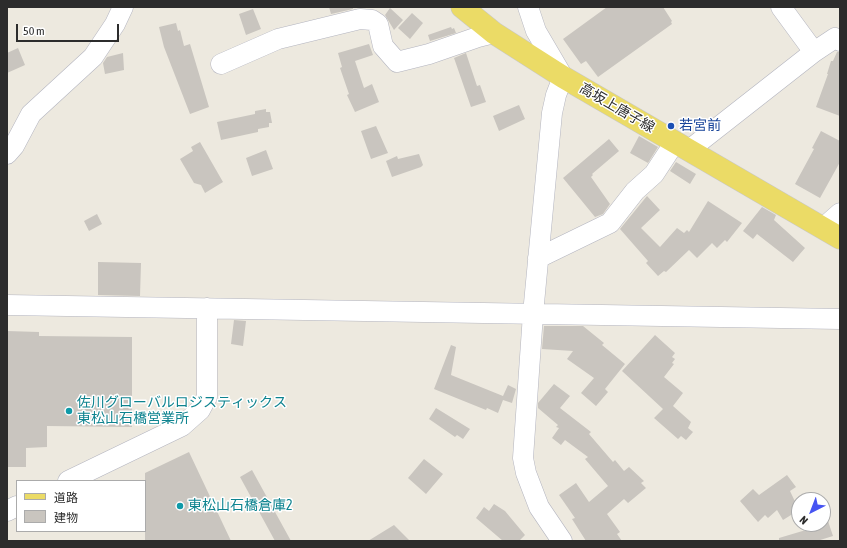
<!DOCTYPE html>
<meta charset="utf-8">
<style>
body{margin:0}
#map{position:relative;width:847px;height:548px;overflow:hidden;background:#ede9df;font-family:"Asap Condensed","Noto Sans JP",sans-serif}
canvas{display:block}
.frame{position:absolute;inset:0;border:8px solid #2c2c2c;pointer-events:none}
.legend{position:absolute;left:16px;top:480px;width:130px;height:52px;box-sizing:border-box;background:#fff;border:1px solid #ababab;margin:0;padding:5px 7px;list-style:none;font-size:12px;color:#2c2c2c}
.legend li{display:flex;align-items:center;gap:8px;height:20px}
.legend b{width:20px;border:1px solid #ababab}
.north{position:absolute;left:791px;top:492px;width:40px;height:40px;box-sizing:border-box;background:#fff;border:1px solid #ababab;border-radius:50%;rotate:222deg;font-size:11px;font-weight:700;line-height:16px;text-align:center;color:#2c2c2c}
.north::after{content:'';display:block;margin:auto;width:14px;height:18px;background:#4754f2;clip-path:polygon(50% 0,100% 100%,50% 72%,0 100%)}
.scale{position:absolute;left:16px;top:24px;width:103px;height:18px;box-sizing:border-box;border:2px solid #2c2c2c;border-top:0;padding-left:5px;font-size:12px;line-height:14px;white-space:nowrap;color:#2c2c2c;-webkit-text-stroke:3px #fff;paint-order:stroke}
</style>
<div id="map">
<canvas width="847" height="548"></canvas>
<div class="frame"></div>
<ul class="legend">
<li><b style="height:5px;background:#ebdb66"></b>道路</li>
<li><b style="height:11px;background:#c9c5bf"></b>建物</li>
</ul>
<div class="north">N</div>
<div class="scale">50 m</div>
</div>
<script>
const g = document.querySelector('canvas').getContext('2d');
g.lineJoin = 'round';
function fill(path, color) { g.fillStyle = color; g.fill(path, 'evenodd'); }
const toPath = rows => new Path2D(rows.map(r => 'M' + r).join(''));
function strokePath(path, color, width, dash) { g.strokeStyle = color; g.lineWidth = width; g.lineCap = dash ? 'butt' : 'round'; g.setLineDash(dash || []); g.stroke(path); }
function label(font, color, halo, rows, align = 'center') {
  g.font = font + ' "Asap Condensed","Noto Sans JP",sans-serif'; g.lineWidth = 3; g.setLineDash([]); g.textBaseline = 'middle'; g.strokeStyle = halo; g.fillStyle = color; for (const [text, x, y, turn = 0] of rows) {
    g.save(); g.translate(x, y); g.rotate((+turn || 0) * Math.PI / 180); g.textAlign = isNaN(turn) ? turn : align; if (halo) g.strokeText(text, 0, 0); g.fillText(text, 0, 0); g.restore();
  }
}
fill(toPath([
 [329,7,353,7,353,9,331,14],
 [607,7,663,7,672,21,671,22,672,24,598,77,586,61,581,64,563,39],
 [390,8,403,20,394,30,385,15],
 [253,9,261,29,246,35,239,14],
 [412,13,423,23,410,39,398,28],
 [176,23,178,31,180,30,184,46,190,44,209,107,190,114,164,47,159,27],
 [451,27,452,29,454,28,456,33,430,41,428,35],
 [369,44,373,55,355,61,364,88,372,84,379,102,355,112,347,95,349,94,340,68,342,67,338,53],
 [18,48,25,65,7,73,7,53],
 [837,52,840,52,840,116,816,107,828,74,827,74,831,61,833,61],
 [123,53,124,70,105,74,103,63,107,57],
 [466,53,477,86,480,85,486,102,471,107,454,58],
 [519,105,525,119,499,131,493,116],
 [266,109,266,112,270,112,272,123,269,123,269,127,258,129,258,132,221,140,217,122,255,114,255,111],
 [376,126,388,153,371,159,361,131],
 [821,131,840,141,840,162,820,198,795,184,814,149,812,148],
 [639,136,658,147,648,163,630,153],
 [609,139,619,151,592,174,593,175,591,177,610,204,603,214,595,217,563,178],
 [200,142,223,182,205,193,201,185,194,183,180,159,193,151,191,147],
 [266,150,273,169,252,176,246,158],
 [419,154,423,165,421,167,392,177,386,161,397,156,398,159],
 [676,162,696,174,690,184,670,171],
 [647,196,660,210,641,228,660,247,677,228,684,233,687,230,689,232,708,201,742,223,727,242,725,240,717,248,712,243,697,258,689,250,666,272,664,271,658,276,646,263,648,261,620,229],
 [762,207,776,215,774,220,805,248,793,262,757,234,753,239,743,231],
 [97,214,102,224,89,231,84,221],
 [98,262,141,263,140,296,98,295],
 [234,320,246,321,243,346,231,344],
 [544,326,583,326,604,343,602,345,625,364,605,389,608,392,596,406,581,393,594,378,567,359,573,351,542,349],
 [7,331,39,332,39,336,132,337,132,427,47,426,47,447,26,448,26,467,7,467],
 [655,335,675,353,672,357,675,359,672,363,674,364,664,377,683,393,673,406,691,422,688,428,693,432,686,440,681,436,678,439,654,418,663,409,622,371],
 [451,345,456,347,451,375,503,396,508,385,516,389,512,403,503,400,498,413,487,408,486,410,434,389],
 [554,384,570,396,560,408,591,432,589,434,613,462,615,460,624,471,629,467,644,481,641,483,646,488,628,503,624,499,607,514,620,532,617,534,622,541,586,541,572,519,575,518,559,495,576,483,589,502,608,486,585,459,588,457,565,440,561,445,552,438,559,428,556,427,558,425,538,408,538,403],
 [436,408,470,429,463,439,457,435,455,437,429,419],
 [189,452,231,541,145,541,145,473],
 [424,459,443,474,426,494,408,478],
 [252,470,291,541,275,541,240,477],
 [787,475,796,487,790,491,799,510,783,520,777,510,768,518,765,515,758,522,740,501,753,489,759,495],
 [494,504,505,511,525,535,519,541,503,541,476,518,484,507,489,511],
 [828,521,833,536,817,541,779,541,779,538,816,527,815,525],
 [394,525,410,541,368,541]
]), '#c9c5bf');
const minor = toPath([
 [528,7,536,31,563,77,556,95,552,113,533,314,523,458,526,473,539,507,562,541],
 [781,7,814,52],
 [221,64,278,39,360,19,372,20,378,24,383,46,397,62,429,54,478,37,494,33],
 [689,150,814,52,835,38,840,41],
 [7,154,14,146,31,114,93,57,115,24,123,7],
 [823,228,840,213],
 [538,258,610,223,635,191,654,174,675,142],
 [7,305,840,319],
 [68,481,182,426,200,410,207,397,207,308],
 [7,511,17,506]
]);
const major = toPath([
 [462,7,494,33,563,77,840,238]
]);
strokePath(minor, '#b3b4bf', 21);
strokePath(major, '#c8c8c8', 23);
strokePath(minor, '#fff', 20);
strokePath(major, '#ebdb66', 22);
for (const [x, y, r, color] of [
 [671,126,4,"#1a4fb4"],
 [69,411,4,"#0f9aa8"],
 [180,506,4,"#0f9aa8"]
]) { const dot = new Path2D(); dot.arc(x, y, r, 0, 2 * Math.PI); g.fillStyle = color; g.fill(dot); strokePath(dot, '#fff', 1.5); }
label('14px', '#2c2c2c', '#fff', [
 ["高坂上唐子線",617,108,30]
]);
label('14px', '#164399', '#fff', [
 ["若宮前",679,126]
], 'left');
label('14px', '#0d838f', '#fff', [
 ["佐川グローバルロジスティックス",77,403],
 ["東松山石橋営業所",77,419],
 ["東松山石橋倉庫2",188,506]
], 'left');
</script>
